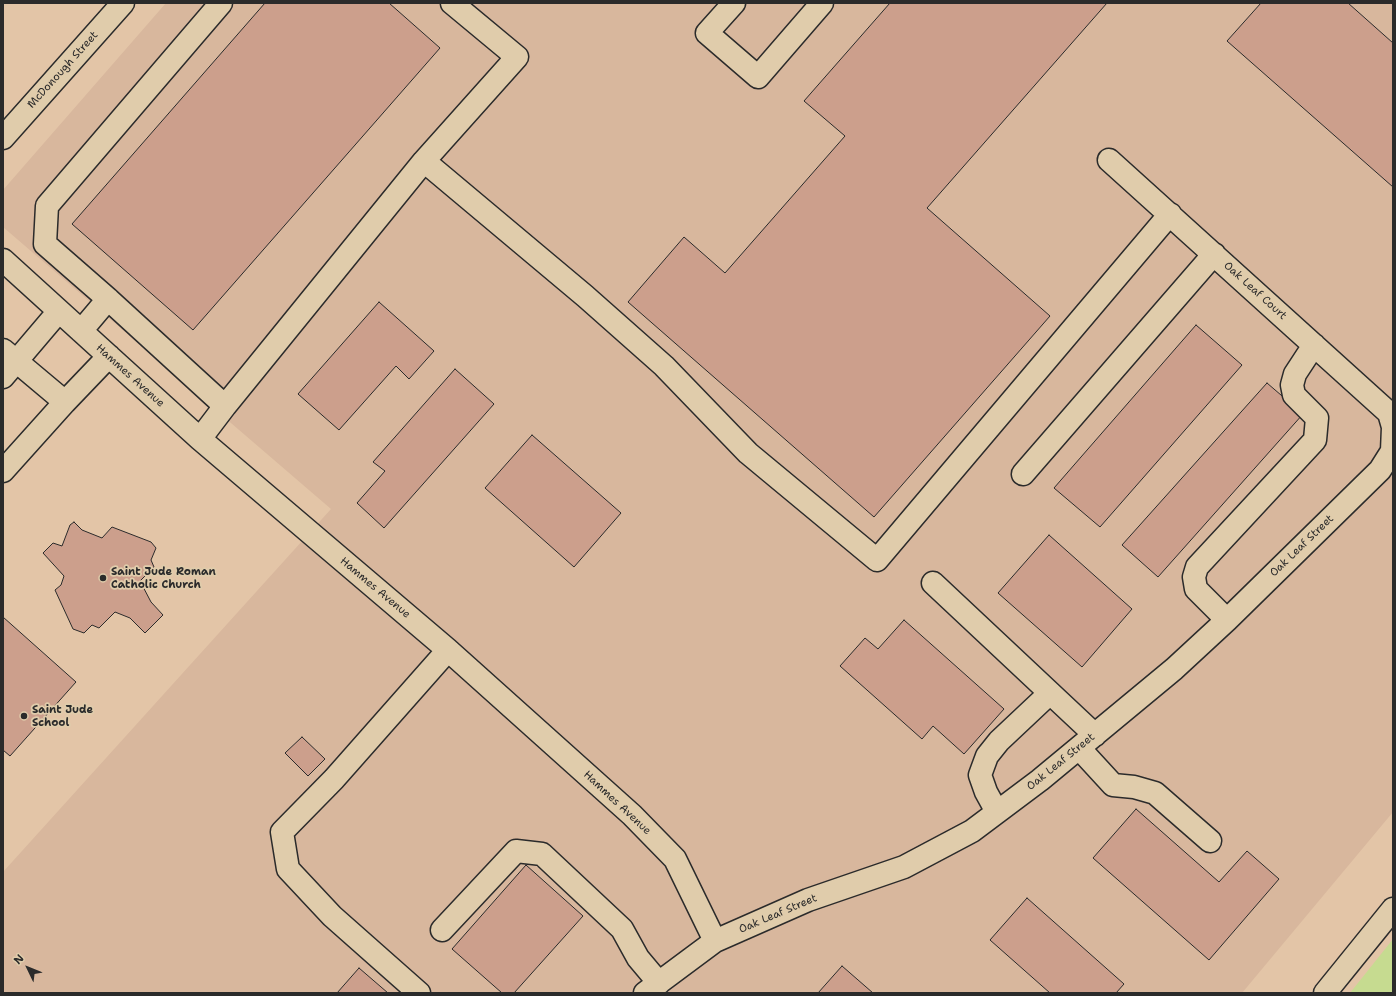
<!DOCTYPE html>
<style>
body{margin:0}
#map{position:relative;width:1396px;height:996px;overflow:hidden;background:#e3c5a7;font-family:"Shantell Sans",sans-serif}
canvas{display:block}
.frame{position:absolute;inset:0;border:4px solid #2b2b2b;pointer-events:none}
.north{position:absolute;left:8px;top:948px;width:40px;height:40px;-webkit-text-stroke:3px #e0ccab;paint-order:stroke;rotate:313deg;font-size:11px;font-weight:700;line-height:16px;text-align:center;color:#2b2b2b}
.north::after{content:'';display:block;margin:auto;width:14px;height:18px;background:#2b2b2b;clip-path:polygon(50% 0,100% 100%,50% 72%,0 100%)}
</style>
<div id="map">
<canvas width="1396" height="996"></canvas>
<div class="frame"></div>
<div class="north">N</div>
</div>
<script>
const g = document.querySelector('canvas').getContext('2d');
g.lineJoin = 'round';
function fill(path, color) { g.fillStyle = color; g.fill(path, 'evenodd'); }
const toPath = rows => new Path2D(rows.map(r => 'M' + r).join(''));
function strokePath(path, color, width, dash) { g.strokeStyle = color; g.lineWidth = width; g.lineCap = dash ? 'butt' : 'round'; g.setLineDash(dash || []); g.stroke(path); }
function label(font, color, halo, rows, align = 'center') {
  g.font = font + ' "Shantell Sans",sans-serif'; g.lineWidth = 3.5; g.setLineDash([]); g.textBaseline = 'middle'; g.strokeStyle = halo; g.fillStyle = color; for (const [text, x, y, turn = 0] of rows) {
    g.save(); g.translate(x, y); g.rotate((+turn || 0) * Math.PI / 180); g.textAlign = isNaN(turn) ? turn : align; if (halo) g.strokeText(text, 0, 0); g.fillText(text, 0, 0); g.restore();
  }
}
fill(toPath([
 [166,3,1393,3,1393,812,1242,993,3,993,3,872,331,509,3,227,3,190]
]), '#d8b79d');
fill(toPath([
 [1393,939,1393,993,1350,993]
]), '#c6db90');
const building = toPath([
 [265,3,389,3,440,48,193,330,72,224,265,3],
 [890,3,1107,3,927,208,1050,316,874,517,628,302,684,237,725,273,845,136,804,101,890,3],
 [1261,3,1348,3,1393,43,1393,187,1227,41,1261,3],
 [379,302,434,351,409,379,396,366,339,430,298,394,379,302],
 [1196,325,1242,365,1100,527,1054,488,1196,325],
 [455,369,494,404,384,528,357,503,385,471,373,462,455,369],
 [1267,383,1303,414,1158,577,1122,545,1267,383],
 [532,435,621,513,574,567,485,488,532,435],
 [74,522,82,530,102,538,112,527,151,542,156,548,151,560,154,567,140,581,151,602,163,615,145,633,130,618,115,612,99,628,92,625,84,633,73,629,55,590,61,585,64,576,43,553,53,543,62,546,70,525,74,522],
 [1049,535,1132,609,1082,667,998,593,1049,535],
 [3,617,76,682,10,756,3,750,3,617],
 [904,620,1004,709,964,754,933,726,922,739,840,666,865,638,878,649,904,620],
 [302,737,325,759,308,776,285,753,302,737],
 [1136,809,1219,882,1247,851,1279,879,1209,960,1093,858,1136,809],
 [526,865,583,916,514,993,502,993,452,949,526,865],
 [1027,898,1124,984,1116,993,1050,993,990,940,1027,898],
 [842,966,873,993,818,993,842,966],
 [359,968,388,993,337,993,359,968]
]);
fill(building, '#cc9f8c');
strokePath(building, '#2b2b2b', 1);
const minor = toPath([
 [221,3,47,206,45,244,108,299,225,406],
 [734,3,707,33,758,77,822,3],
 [3,138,123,3],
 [424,161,585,296,664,366,748,453,877,560,1170,214],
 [3,260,200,439,448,650,632,815,675,859,715,941],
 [81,331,108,299],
 [3,350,65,402,3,471],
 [3,377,59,311],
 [65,402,109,356],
 [200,439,225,406,424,161,517,57,452,3],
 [1023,474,1214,254],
 [933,583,1095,735],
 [1227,620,1196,589,1194,577,1197,567,1315,440,1317,418,1294,395,1292,385,1295,374,1314,345],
 [1079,748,1113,785,1134,787,1155,793,1210,841],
 [997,812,986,792,980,775,987,756,999,741,1050,693],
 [442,930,516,851,542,854,622,929,638,958,659,983],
 [419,993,332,916,288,869,282,832,334,779,448,650],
 [645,993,715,941,808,900,904,867,972,831,1040,780,1174,669,1227,620,1380,470,1392,451,1393,427,1389,413,1109,160]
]);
const highway = toPath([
 [1325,993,1393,909]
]);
strokePath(minor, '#2b2b2b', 25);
strokePath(highway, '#2b2b2b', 25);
strokePath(minor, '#e0ccab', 22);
strokePath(highway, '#e0ccab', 22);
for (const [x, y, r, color] of [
 [103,578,4,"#2b2b2b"],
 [24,716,4,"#2b2b2b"]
]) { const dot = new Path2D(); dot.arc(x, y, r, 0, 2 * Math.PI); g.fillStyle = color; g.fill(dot); strokePath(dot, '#e0ccab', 1.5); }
label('11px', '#2b2b2b', '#e0ccab', [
 ["McDonough Street",63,70,-48],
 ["Oak Leaf Court",1255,291,42],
 ["Hammes Avenue",130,376,42],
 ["Oak Leaf Street",1302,546,-44],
 ["Hammes Avenue",375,588,40],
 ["Oak Leaf Street",1061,762,-39],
 ["Hammes Avenue",617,803,43],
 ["Oak Leaf Street",778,914,-23]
]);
label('bold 11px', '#2b2b2b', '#e0ccab', [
 ["Saint Jude Roman",111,572],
 ["Catholic Church",111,585],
 ["Saint Jude",32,710],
 ["School",32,723]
], 'left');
</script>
